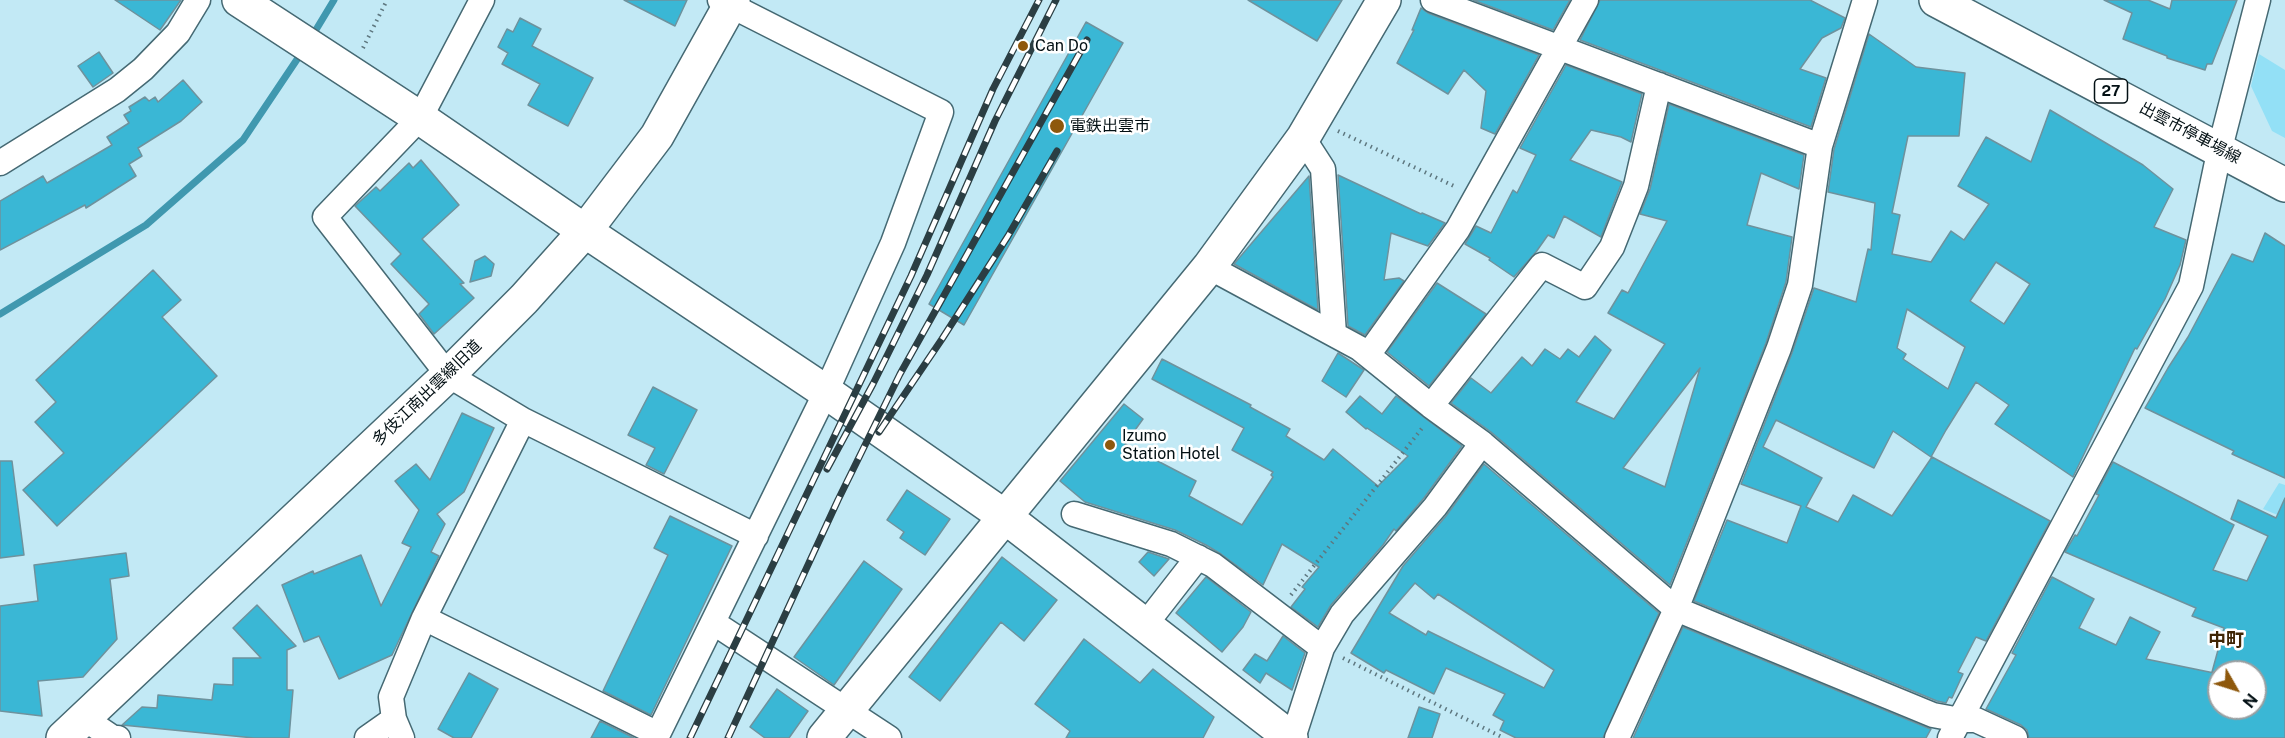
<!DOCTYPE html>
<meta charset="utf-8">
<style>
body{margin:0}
#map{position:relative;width:2285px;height:738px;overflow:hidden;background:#c2e9f5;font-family:"Public Sans",sans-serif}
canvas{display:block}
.north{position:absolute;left:2207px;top:660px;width:60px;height:60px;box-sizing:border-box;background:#fff;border:2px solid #9a9fa1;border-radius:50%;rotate:129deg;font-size:16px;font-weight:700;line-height:24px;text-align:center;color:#031014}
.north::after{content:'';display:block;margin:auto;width:21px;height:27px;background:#8e580c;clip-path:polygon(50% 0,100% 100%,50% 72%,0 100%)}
</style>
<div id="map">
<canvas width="2285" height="738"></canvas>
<div class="north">N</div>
</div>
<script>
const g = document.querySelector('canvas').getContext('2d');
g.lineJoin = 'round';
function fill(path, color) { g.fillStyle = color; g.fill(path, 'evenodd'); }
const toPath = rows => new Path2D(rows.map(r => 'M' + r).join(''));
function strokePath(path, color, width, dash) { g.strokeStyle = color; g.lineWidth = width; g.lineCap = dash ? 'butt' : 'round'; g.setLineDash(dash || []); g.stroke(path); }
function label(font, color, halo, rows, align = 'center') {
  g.font = font + ' "Public Sans","Noto Sans JP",sans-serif'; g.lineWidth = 5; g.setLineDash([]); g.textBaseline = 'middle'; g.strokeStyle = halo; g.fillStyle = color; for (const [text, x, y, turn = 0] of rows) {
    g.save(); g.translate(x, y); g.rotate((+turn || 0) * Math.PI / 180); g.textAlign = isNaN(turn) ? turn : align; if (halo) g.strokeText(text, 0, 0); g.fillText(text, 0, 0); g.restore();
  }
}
fill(toPath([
 [2259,54,2285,70,2285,138,2272,131,2251,86],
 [2279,483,2285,485,2285,518,2263,509]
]), '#93e0f6');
strokePath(toPath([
 [311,38,334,0],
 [0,314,146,225,243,140,302,52]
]), '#4098af', 7);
const building = toPath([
 [115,0,181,0,160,30,115,0],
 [624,0,687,0,675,26,624,0],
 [1248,0,1342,0,1317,41,1248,0],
 [1473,0,1570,0,1553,30,1473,0],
 [1600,0,1810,0,1845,18,1841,28,1822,38,1800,69,1826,78,1811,127,1580,40,1600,0],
 [2104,0,2148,0,2170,9,2172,0,2237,0,2212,64,2207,64,2205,70,2167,58,2167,56,2123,39,2132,13,2104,0],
 [1421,8,1428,13,1539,55,1495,134,1481,128,1486,91,1464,70,1448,94,1397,63,1414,30,1412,30,1421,8],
 [520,18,541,29,532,46,593,78,568,126,528,105,540,84,502,64,508,53,498,47,507,29,513,32,520,18],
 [1086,22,1123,43,964,325,929,304,1086,22],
 [1869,34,1916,67,1965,73,1959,136,1908,136,1892,213,1900,215,1892,254,1931,262,1951,231,1964,240,1989,204,1958,186,1986,137,2031,162,2050,110,2143,165,2173,189,2154,227,2186,240,2180,265,2165,299,2137,349,2135,348,2073,477,1995,424,2009,405,1976,382,1946,430,1931,457,1893,431,1874,468,1776,420,1763,447,1822,478,1806,507,1838,522,1853,495,1892,516,1932,457,2050,521,1986,641,1976,637,1958,672,1963,674,1952,698,1949,697,1946,703,1937,701,1694,601,1727,520,1787,543,1801,506,1741,484,1792,353,1814,288,1856,302,1868,249,1871,250,1875,203,1828,192,1834,149,1869,34],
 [1996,262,2030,284,2004,324,1970,301,1996,262],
 [1907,309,1965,347,1948,389,1903,359,1906,354,1897,348,1907,309],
 [99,52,113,73,93,87,78,66,99,52],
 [1566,65,1642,94,1631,142,1621,137,1591,130,1570,160,1622,182,1601,237,1564,216,1554,238,1548,235,1536,252,1514,277,1489,260,1490,258,1465,244,1476,226,1491,233,1513,190,1517,193,1536,155,1520,148,1566,65],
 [183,80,202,102,181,121,138,148,142,156,129,164,136,176,86,208,85,205,0,250,0,201,43,176,47,183,112,145,107,137,129,123,124,115,131,111,129,107,145,97,149,101,155,97,158,102,183,80],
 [1669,104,1804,155,1799,189,1761,173,1747,225,1792,237,1786,282,1766,343,1670,585,1491,432,1451,403,1471,378,1491,393,1522,357,1532,366,1545,349,1560,359,1568,349,1579,357,1595,336,1611,350,1576,402,1614,419,1665,344,1608,313,1622,290,1628,293,1667,221,1640,214,1650,189,1669,104],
 [1700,368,1665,487,1623,468,1700,368],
 [421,160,459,205,422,239,464,283,460,284,474,298,434,334,419,314,429,304,391,264,401,254,355,206,376,187,380,191,409,163,413,168,421,160],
 [1338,175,1421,214,1422,213,1445,223,1428,246,1391,233,1384,280,1399,278,1404,281,1365,335,1348,326,1338,175],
 [1309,176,1318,310,1234,264,1309,176],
 [2265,233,2285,246,2285,478,2232,454,2234,451,2145,408,2168,368,2188,337,2232,254,2253,262,2265,233],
 [485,256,494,264,491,276,470,282,475,261,485,256],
 [153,270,181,300,162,317,217,376,57,526,23,490,64,453,35,422,56,402,36,380,153,270],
 [1437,283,1486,314,1429,386,1387,352,1437,283],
 [1338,353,1364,370,1346,397,1322,381,1338,353],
 [1162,359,1251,405,1250,407,1290,429,1286,436,1324,460,1333,449,1378,486,1408,456,1367,428,1366,429,1346,412,1360,396,1382,414,1396,396,1462,446,1424,498,1396,531,1394,529,1383,545,1331,605,1318,627,1291,607,1305,589,1302,587,1319,567,1282,544,1263,585,1221,554,1206,545,1175,530,1085,502,1060,481,1124,404,1143,419,1125,444,1196,481,1189,496,1242,525,1273,477,1271,475,1273,472,1232,450,1244,428,1152,379,1162,359],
 [653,387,697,410,664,474,646,465,655,448,628,435,653,387],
 [462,413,494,428,464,492,437,514,445,524,431,552,439,556,392,655,339,679,319,636,304,642,282,585,313,571,314,574,361,555,381,606,411,547,402,543,419,510,395,481,416,464,430,480,462,413],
 [0,461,12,461,24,555,0,558,0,461],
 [2113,462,2234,525,2213,570,2247,581,2268,536,2231,519,2238,500,2276,518,2285,498,2285,738,2029,738,2027,730,2021,725,1986,709,2016,655,2012,653,2052,577,2094,599,2079,628,2116,645,2130,617,2160,632,2146,659,2219,674,2219,708,2255,708,2255,672,2212,672,2224,628,2192,616,2196,608,2065,552,2075,535,2077,536,2099,495,2096,494,2113,462],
 [1484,464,1659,613,1603,738,1516,738,1500,730,1504,721,1493,715,1505,694,1446,668,1434,694,1386,670,1384,673,1351,653,1403,566,1446,516,1484,464],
 [1415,583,1434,599,1438,594,1554,670,1544,688,1428,631,1426,635,1389,613,1415,583],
 [907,490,950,519,925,555,900,538,904,532,887,520,907,490],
 [670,516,732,546,651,715,603,691,668,555,654,548,670,516],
 [1148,552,1169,559,1154,576,1139,562,1148,552],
 [126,553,129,576,110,579,117,639,83,677,38,681,42,716,0,711,0,606,38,601,34,565,126,553],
 [1002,557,1057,600,1024,641,1001,622,940,701,909,677,1002,557],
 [864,561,902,589,834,685,794,657,864,561],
 [1206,577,1251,612,1243,627,1222,652,1176,613,1206,577],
 [257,605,296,646,287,650,287,690,293,690,289,738,254,738,122,725,142,707,157,708,158,695,212,700,214,684,233,685,233,658,261,658,233,628,257,605],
 [1683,627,1928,728,1931,729,1926,738,1633,738,1683,627],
 [1283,636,1305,653,1292,690,1266,673,1260,683,1243,670,1255,654,1267,661,1283,636],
 [1084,639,1140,683,1153,669,1214,717,1203,738,1066,738,1070,731,1035,704,1084,639],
 [469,673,498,689,471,738,454,738,438,729,469,673],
 [777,689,808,711,789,738,765,738,750,727,777,689],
 [1419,707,1440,714,1432,738,1408,738,1419,707],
 [600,721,634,738,591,738,600,721]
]);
fill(building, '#3ab7d5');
strokePath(building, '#6e929d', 1.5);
const street = toPath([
 [482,0,420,118,325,217,448,375,523,420,756,536],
 [1433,0,1820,146],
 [1303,138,1323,169,1334,334],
 [0,163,117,90,143,69,178,33,198,0],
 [1209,267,1359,348,1431,406,1482,443,1676,609,1933,715,1960,720,1976,720,2015,738],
 [1368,355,1458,229,1586,0],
 [1431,406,1542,265,1585,287,1612,247,1636,186,1659,85],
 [1074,514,1171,544,1213,565,1322,648],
 [424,618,658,734],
 [714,623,889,738],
 [1145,625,1198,557],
 [85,719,113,738,118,738],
 [367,738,394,719],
 [402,738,394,719,391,697,424,618,523,420],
 [656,738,826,392,893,243,941,112,720,0],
 [1293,738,1322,648,1342,614,1435,507,1482,443],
 [1617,738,1676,609,1779,348,1800,285,1820,146,1865,0],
 [1950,738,2191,286,2220,148,2258,0]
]);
const secondary = toPath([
 [239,0,420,118,585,231,826,392,1004,516,1291,738],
 [63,738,448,375,524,299,585,231,657,136,733,0],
 [824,738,1209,267,1303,138,1384,0]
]);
const primary = toPath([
 [1936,0,2285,185]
]);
strokePath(street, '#456973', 27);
strokePath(secondary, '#456973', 36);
strokePath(primary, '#456973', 36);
strokePath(toPath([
 [363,48,387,0],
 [1338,131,1456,187],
 [1291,595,1423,427],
 [1343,658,1504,738]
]), '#5e777f', 4, [1.5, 4.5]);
strokePath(street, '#fff', 24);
strokePath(secondary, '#fff', 33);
strokePath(primary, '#fff', 33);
const rail = toPath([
 [879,432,942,339,1008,236,1057,151],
 [827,469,873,384,927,275,995,121,1056,0],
 [690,738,911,276,993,89,1039,0],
 [728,738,838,500,900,374,1087,40]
]);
strokePath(rail, '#2b3e43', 7);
strokePath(rail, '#fff', 4.5, [14]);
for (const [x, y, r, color] of [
 [1023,46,6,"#8e580c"],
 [1057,126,8,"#8e580c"],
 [1110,445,6,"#8e580c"]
]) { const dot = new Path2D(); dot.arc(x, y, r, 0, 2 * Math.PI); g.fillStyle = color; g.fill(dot); strokePath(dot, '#fff', 2); }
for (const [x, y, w] of [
 [2111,91,33]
]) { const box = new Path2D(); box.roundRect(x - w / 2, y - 12, w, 24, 4.5); g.fillStyle = '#fff'; g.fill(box); strokePath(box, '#031014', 1.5); }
label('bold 15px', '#031014', null, [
 ["27",2111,91]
]);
label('16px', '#031014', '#fff', [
 ["Can Do",1035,46],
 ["電鉄出雲市",1070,126],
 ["Izumo",1122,436],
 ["Station Hotel",1122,454]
], 'left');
label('16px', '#031014', '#fff', [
 ["出雲市停車場線",2190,133,28],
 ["多伎江南出雲線旧道",427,393,-44]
]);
label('bold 18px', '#3f2504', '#fff', [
 ["中町",2226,640]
]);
</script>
